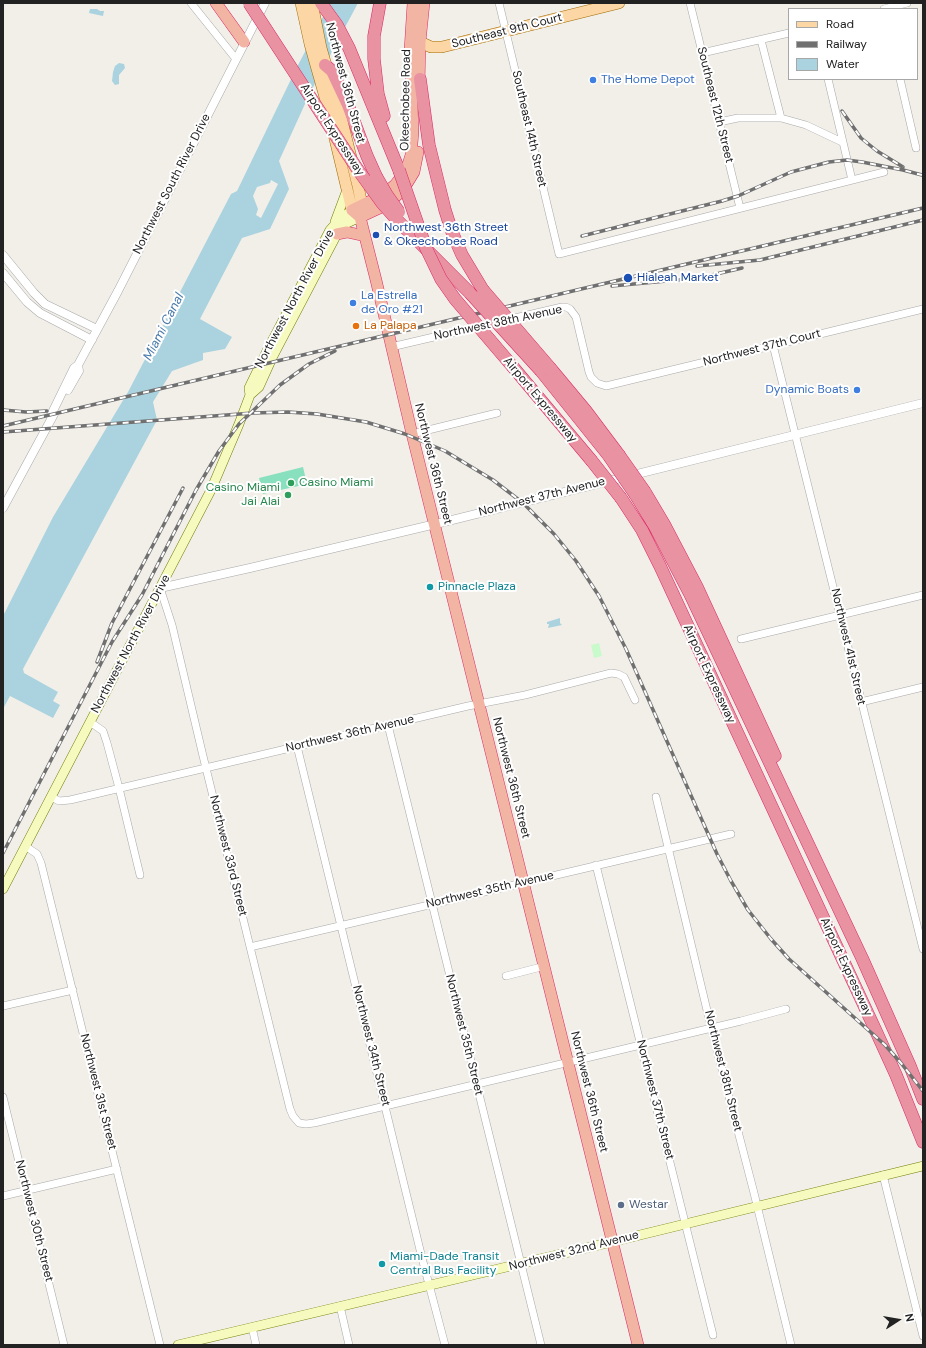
<!DOCTYPE html>
<style>
body{margin:0}
#map{position:relative;width:926px;height:1348px;overflow:hidden;background:#f2efe9;font-family:"DM Sans",sans-serif}
canvas{display:block}
.frame{position:absolute;inset:0;border:4px solid #222;pointer-events:none}
.legend{position:absolute;left:788px;top:8px;width:130px;height:72px;box-sizing:border-box;background:#fff;border:1px solid #a7a7a7;margin:0;padding:5px 7px;list-style:none;font-size:12px;color:#222}
.legend li{display:flex;align-items:center;gap:8px;height:20px}
.legend b{width:20px;border:1px solid #a7a7a7}
.north{position:absolute;left:878px;top:1300px;width:40px;height:40px;-webkit-text-stroke:3px #fff;paint-order:stroke;rotate:78deg;font-size:11px;font-weight:700;line-height:16px;text-align:center;color:#222}
.north::after{content:'';display:block;margin:auto;width:14px;height:18px;background:#222;clip-path:polygon(50% 0,100% 100%,50% 72%,0 100%)}
</style>
<div id="map">
<canvas width="926" height="1348"></canvas>
<div class="frame"></div>
<ul class="legend">
<li><b style="height:5px;background:#fcd6a4"></b>Road</li>
<li><b style="height:5px;background:#707070"></b>Railway</li>
<li><b style="height:11px;background:#aad3df"></b>Water</li>
</ul>
<div class="north">N</div>
</div>
<script>
const g = document.querySelector('canvas').getContext('2d');
g.lineJoin = 'round';
function fill(path, color) { g.fillStyle = color; g.fill(path, 'evenodd'); }
const toPath = rows => new Path2D(rows.map(r => 'M' + r).join(''));
function strokePath(path, color, width, dash) { g.strokeStyle = color; g.lineWidth = width; g.lineCap = dash ? 'butt' : 'round'; g.setLineDash(dash || []); g.stroke(path); }
function label(font, color, halo, rows, align = 'center') {
  g.font = font + ' "DM Sans",sans-serif'; g.lineWidth = 4; g.setLineDash([]); g.textBaseline = 'middle'; g.strokeStyle = halo; g.fillStyle = color; for (const [text, x, y, turn = 0] of rows) {
    g.save(); g.translate(x, y); g.rotate((+turn || 0) * Math.PI / 180); g.textAlign = isNaN(turn) ? turn : align; if (halo) g.strokeText(text, 0, 0); g.fillText(text, 0, 0); g.restore();
  }
}
fill(toPath([
 [599,643,602,656,594,658,591,645]
]), '#c8facc');
fill(toPath([
 [303,467,307,484,263,494,259,478]
]), '#88e0be');
fill(toPath([
 [330,3,358,3,310,93,279,161,289,189,270,229,242,238,200,319,232,337,225,349,203,353,203,360,172,371,153,402,157,420,23,669,24,673,58,692,53,701,60,705,53,718,10,696,3,709,3,616,53,517,128,392,231,194,237,191,295,71],
 [271,180,278,184,261,218,256,215,258,209,253,196,257,187,270,183],
 [90,9,97,9,100,11,104,11,103,16,89,13],
 [119,63,124,64,125,68,119,75,119,84,115,85,112,81,113,72,115,66],
 [560,618,560,623,562,625,548,628,549,624,547,624,547,622]
]), '#aad3df');
const minor = toPath([
 [191,3,236,59],
 [499,3,559,254,884,172],
 [690,3,740,208],
 [884,9,907,3],
 [761,40,781,118],
 [702,53,789,33],
 [828,79,852,180],
 [900,79,916,148],
 [719,122,738,118,781,118,806,125,842,142],
 [773,345,923,949],
 [391,347,562,307,566,307,570,309,576,317,589,372,591,377,597,383,606,386,923,309],
 [412,434,497,413],
 [160,588,172,625,203,756,290,1109,293,1116,299,1123,306,1124,314,1123,741,1021,786,1009],
 [741,639,923,595],
 [861,702,923,687],
 [90,722,103,731,107,743,119,788,140,875],
 [388,725,541,1345],
 [297,746,422,1258,445,1345],
 [51,797,59,801,70,800,468,706,525,695,611,673,618,674,624,677,635,700],
 [656,797,711,1027,754,1193,791,1345],
 [25,846,37,854,41,863,160,1345],
 [596,865,713,1335],
 [250,947,731,834],
 [506,976,545,966],
 [3,1006,73,990],
 [3,1097,64,1345],
 [883,1175,923,1336],
 [3,1196,117,1169],
 [340,1306,349,1345],
 [252,1327,256,1345]
]);
const tertiary = toPath([
 [3,255,34,293,45,304,97,329],
 [3,273,27,302,40,313,92,340],
 [68,390,79,371,78,365],
 [51,418,51,415,74,368,78,365,118,291,265,3],
 [3,508,54,414],
 [160,588,250,568,444,522,923,403]
]);
const secondary = toPath([
 [335,222,347,190],
 [250,395,259,387,273,356,337,234,345,224,360,217],
 [3,889,211,490,239,424,250,395,249,388,268,349,330,230,339,220,352,210],
 [178,1345,599,1245,923,1166]
]);
const primary = toPath([
 [301,3,310,44,325,97,352,210],
 [312,3,321,48,342,121,358,186,362,205,361,214],
 [420,42,431,47,442,47,619,3]
]);
const trunk = toPath([
 [216,3,244,42],
 [413,3,410,50,413,132,411,155,406,171,395,185,381,196,352,210,360,217,376,280,412,434,638,1345],
 [419,87,420,42,424,3],
 [360,217,386,205,403,190,414,172,418,152],
 [337,234,347,232,365,236]
]);
const motorway = toPath([
 [321,3,337,25,349,48,399,170],
 [380,3,374,36,374,59,378,94,384,116],
 [325,65,332,71,348,105,367,156,376,176],
 [420,79,429,145,445,210,452,232,462,255,483,290],
 [397,220,470,293],
 [513,367,591,460],
 [551,369,586,411,619,455],
 [541,371,609,456],
 [645,492,664,524,697,587,775,756],
 [635,494,654,525,690,594,862,958,910,1066,923,1099],
 [621,498,642,530,660,566,875,1029,896,1075,923,1142]
]);
strokePath(minor, '#a9a9a9', 8);
strokePath(tertiary, '#a9a9a9', 9);
strokePath(secondary, '#707d05', 10);
strokePath(primary, '#a06b00', 12);
strokePath(trunk, '#dc2a67', 12);
strokePath(motorway, '#dc2a67', 13);
strokePath(minor, '#fff', 7);
strokePath(tertiary, '#fff', 8);
strokePath(secondary, '#f7fabf', 9);
strokePath(primary, '#fcd6a4', 11);
strokePath(trunk, '#f2b4a3', 11);
strokePath(motorway, '#e892a2', 12);
const rail = toPath([
 [842,111,861,138,877,151,903,167],
 [582,236,722,201,738,196,791,172,829,162,847,160,862,162,903,170,922,175],
 [697,266,760,260,923,220],
 [612,286,699,278,742,268],
 [3,410,26,412,47,411],
 [3,426,923,208],
 [3,432,253,413,288,412,317,414,366,422,405,434,445,451,493,480,523,503,554,534,576,561,599,596,626,649,717,854,731,881,748,910,771,939,789,959,885,1045,901,1063,923,1091],
 [97,662,112,623,183,488],
 [3,853,112,642,142,595,196,490,219,451,239,424,280,385,309,364,335,351]
]);
strokePath(rail, '#707070', 3.5);
strokePath(rail, '#fff', 2, [6]);
const motorwayBridge = toPath([
 [249,3,356,167,382,203,397,220],
 [399,170,426,248,441,279,455,299,513,367],
 [376,176,387,195,399,212],
 [483,290,551,369],
 [470,293,541,371],
 [619,455,645,492],
 [609,456,635,494],
 [591,460,621,498]
]);
strokePath(motorwayBridge, '#dc2a67', 13, []);
strokePath(motorwayBridge, '#e892a2', 12);
for (const [x, y, r, color] of [
 [593,80,4,"#3f7fe0"],
 [376,235,4,"#1a4fb4"],
 [628,278,5,"#1a4fb4"],
 [353,303,4,"#3f7fe0"],
 [356,326,4,"#e8710a"],
 [857,390,4,"#3f7fe0"],
 [291,483,4,"#2e9e5b"],
 [288,495,4,"#2e9e5b"],
 [430,587,4,"#0f9aa8"],
 [621,1205,4,"#5c6f8a"],
 [382,1264,4,"#0f9aa8"]
]) { const dot = new Path2D(); dot.arc(x, y, r, 0, 2 * Math.PI); g.fillStyle = color; g.fill(dot); strokePath(dot, '#fff', 1.5); }
label('12px', '#222', '#fff', [
 ["Southeast 9th Court",507,31,-14],
 ["Northwest 36th Street",345,83,75],
 ["Okeechobee Road",406,100,-89],
 ["Southeast 12th Street",715,105,76],
 ["Southeast 14th Street",529,129,77],
 ["Airport Expressway",332,130,57],
 ["Northwest South River Drive",172,184,-63],
 ["Northwest North River Drive",295,299,-62],
 ["Northwest 38th Avenue",498,323,-12],
 ["Northwest 37th Court",762,348,-14],
 ["Airport Expressway",540,400,50],
 ["Northwest 36th Street",433,464,76],
 ["Northwest 37th Avenue",542,497,-14],
 ["Northwest North River Drive",131,644,-62],
 ["Northwest 41st Street",848,647,77],
 ["Airport Expressway",709,674,65],
 ["Northwest 36th Avenue",350,734,-13],
 ["Northwest 36th Street",511,778,76],
 ["Northwest 33rd Street",228,856,76],
 ["Northwest 35th Avenue",490,890,-13],
 ["Airport Expressway",846,967,65],
 ["Northwest 35th Street",464,1035,76],
 ["Northwest 34th Street",371,1046,76],
 ["Northwest 38th Street",723,1071,76],
 ["Northwest 31st Street",98,1092,76],
 ["Northwest 36th Street",589,1092,76],
 ["Northwest 37th Street",655,1100,76],
 ["Northwest 30th Street",34,1221,76],
 ["Northwest 32nd Avenue",574,1251,-14]
]);
label('12px', '#366cbe', '#fff', [
 ["The Home Depot",601,80],
 ["La Estrella",361,296],
 ["de Oro #21",361,310],
 ["Dynamic Boats",849,390,"right"]
], 'left');
label('12px', '#164399', '#fff', [
 ["Northwest 36th Street",384,228],
 ["& Okeechobee Road",384,242],
 ["Hialeah Market",637,278]
], 'left');
label('12px', '#c56008', '#fff', [
 ["La Palapa",364,326]
], 'left');
label('12px', '#27864d', '#fff', [
 ["Casino Miami",299,483],
 ["Casino Miami",280,488,"right"],
 ["Jai Alai",280,502,"right"]
], 'left');
label('12px', '#0d838f', '#fff', [
 ["Pinnacle Plaza",438,587],
 ["Miami-Dade Transit",390,1257],
 ["Central Bus Facility",390,1271]
], 'left');
label('12px', '#4e5e75', '#fff', [
 ["Westar",629,1205]
], 'left');
label('italic 13px', '#4a7aab', '#fff', [
 ["Miami Canal",164,327,-63]
]);
</script>
